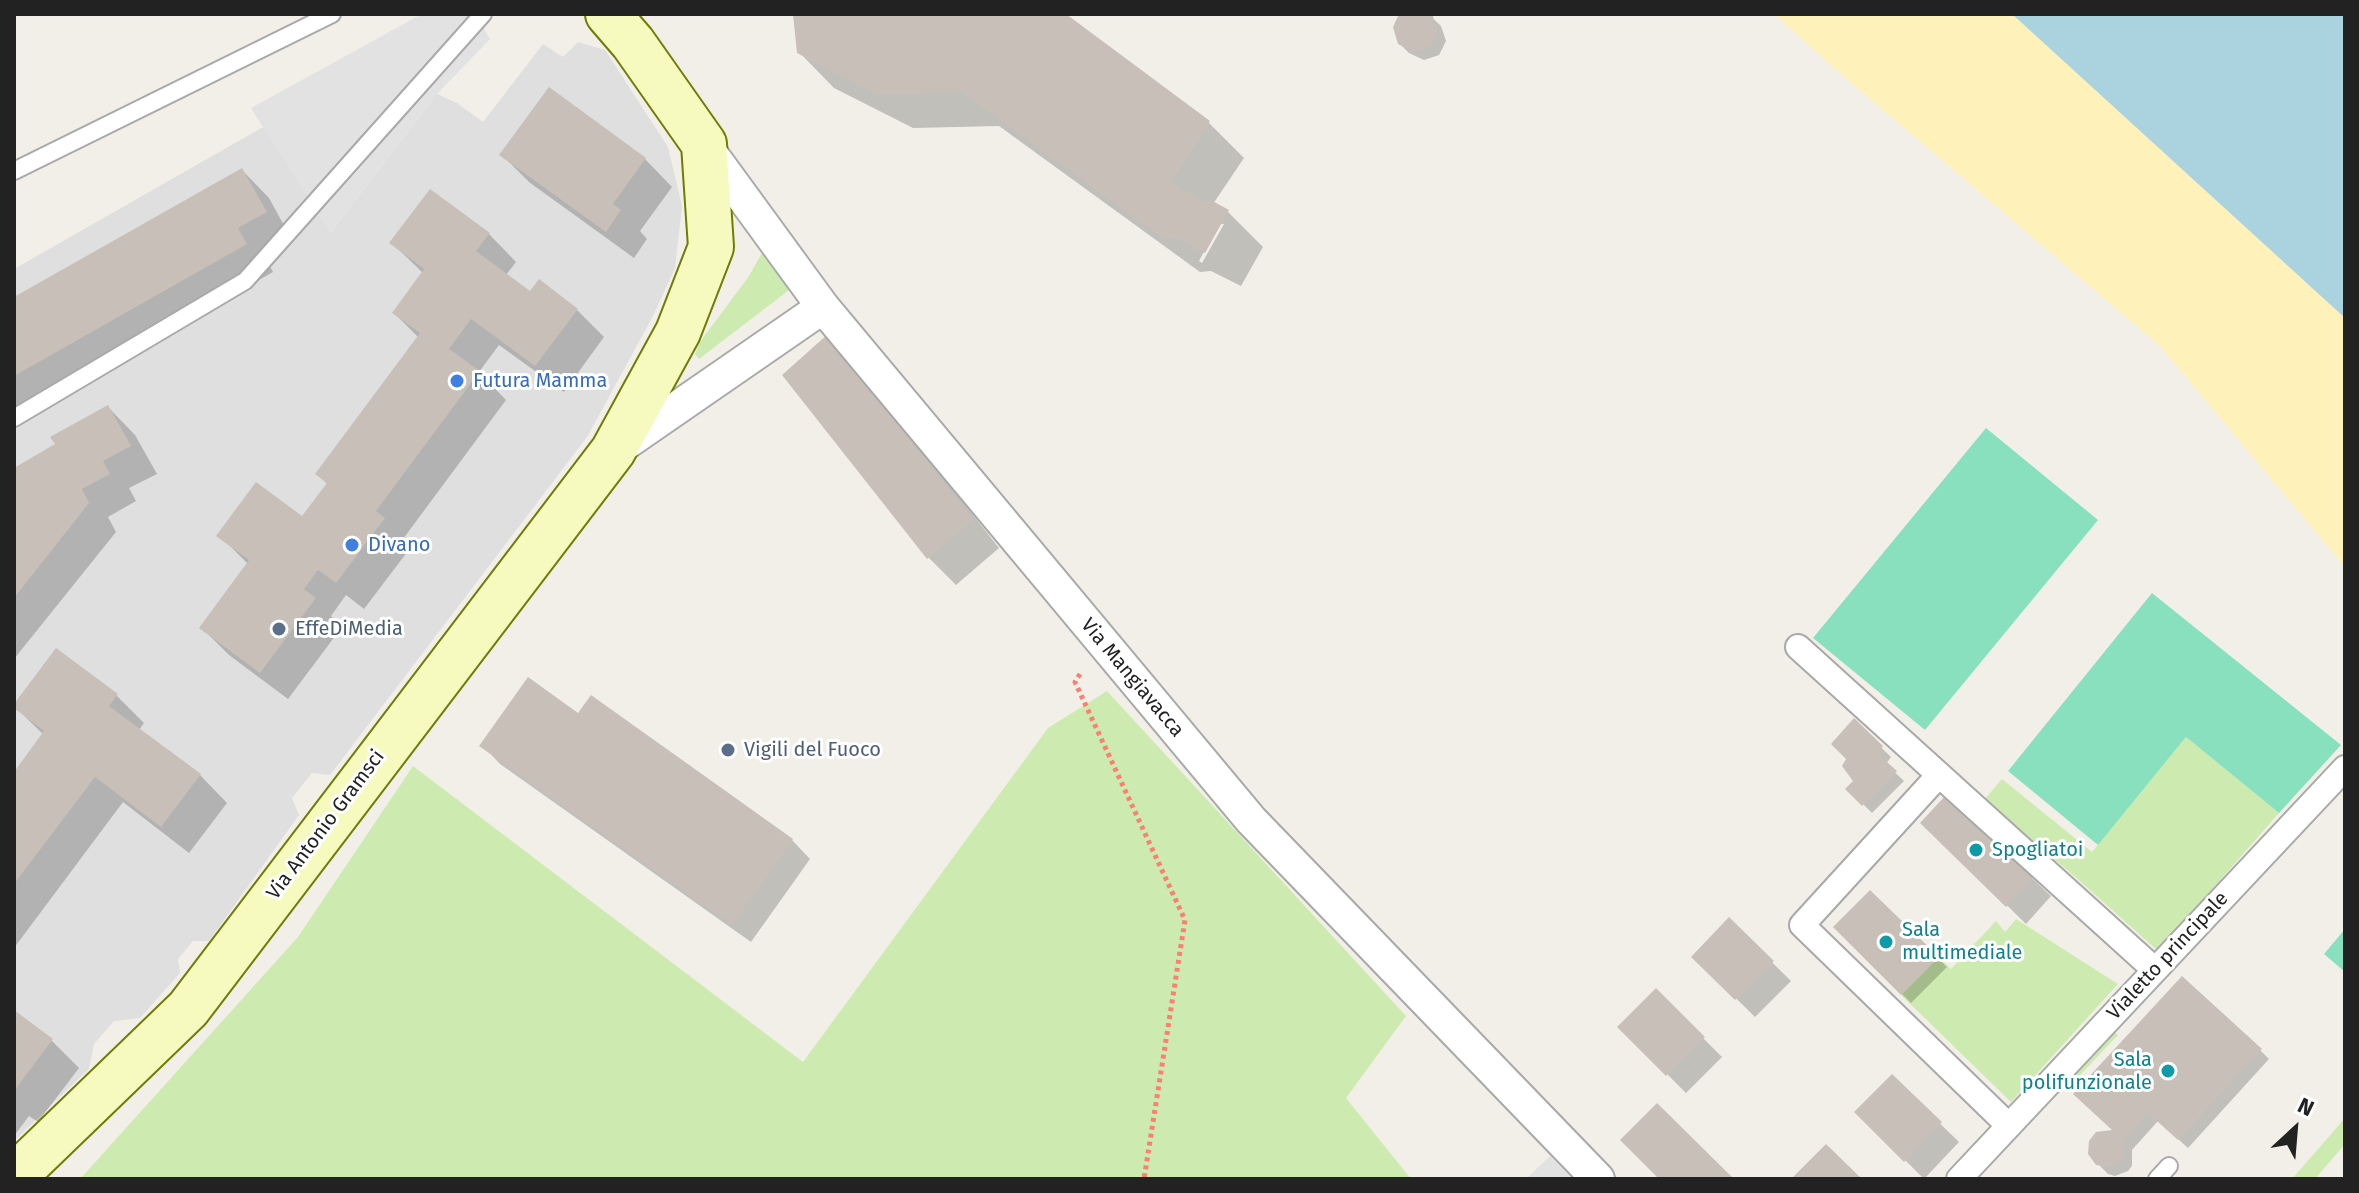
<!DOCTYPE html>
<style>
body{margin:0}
#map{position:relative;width:2359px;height:1193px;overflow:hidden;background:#f2efe9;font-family:"Fira Sans",sans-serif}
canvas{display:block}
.frame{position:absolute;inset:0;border:16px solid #222;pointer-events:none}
.north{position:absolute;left:2255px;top:1089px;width:80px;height:80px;-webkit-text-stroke:6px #fff;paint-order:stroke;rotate:26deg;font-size:22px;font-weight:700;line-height:32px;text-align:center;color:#222}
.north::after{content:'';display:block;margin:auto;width:28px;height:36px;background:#222;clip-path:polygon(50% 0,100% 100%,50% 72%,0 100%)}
</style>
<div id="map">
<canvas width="2359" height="1193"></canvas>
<div class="frame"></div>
<div class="north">N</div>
</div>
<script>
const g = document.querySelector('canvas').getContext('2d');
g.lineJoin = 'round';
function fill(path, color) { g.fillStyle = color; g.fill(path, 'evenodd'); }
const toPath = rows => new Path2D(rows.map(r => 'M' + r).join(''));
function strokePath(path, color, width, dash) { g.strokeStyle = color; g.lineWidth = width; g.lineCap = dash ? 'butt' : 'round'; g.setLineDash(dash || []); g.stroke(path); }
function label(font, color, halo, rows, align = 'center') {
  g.font = font + ' "Fira Sans",sans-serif'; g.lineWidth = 6; g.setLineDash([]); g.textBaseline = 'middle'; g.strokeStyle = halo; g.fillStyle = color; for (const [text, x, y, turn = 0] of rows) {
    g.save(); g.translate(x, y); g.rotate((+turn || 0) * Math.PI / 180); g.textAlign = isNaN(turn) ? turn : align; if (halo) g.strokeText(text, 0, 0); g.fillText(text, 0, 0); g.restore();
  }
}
fill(toPath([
 [578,42,605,50,668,147,682,206,675,268,653,316,587,437,330,775,312,773,292,798,299,815,209,941,193,941,178,959,180,973,140,1018,114,1021,94,1044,89,1069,14,1141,14,269,263,127,331,232,437,94,457,103,483,122,543,44,563,57]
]), '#e0dfdf');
fill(toPath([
 [763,251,793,287,699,359,695,354,700,342,749,276],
 [1107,691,1406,1016,1346,1098,1411,1179,80,1179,298,937,413,766,803,1062,1048,728],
 [2186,737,2279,813,2158,951,2073,875,1984,800,2002,779,2092,852],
 [2016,919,2118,984,2011,1102,1901,995,1939,957,1951,969,1996,921,2005,932],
 [2111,1030,2118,1035,2067,1089,2060,1082],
 [2345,1118,2345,1144,2315,1179,2292,1179]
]), '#cdebb0');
fill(toPath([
 [1774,14,2012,14,2345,318,2345,567,2159,345,1835,69]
]), '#fff1ba');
fill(toPath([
 [1986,428,2098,520,1925,730,1813,638],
 [2152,593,2341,745,2279,813,2186,737,2098,845,2008,771],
 [2345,929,2345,972,2324,954]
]), '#88e0be');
fill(toPath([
 [422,14,475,14,490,39,437,94,330,233,251,108],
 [1550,1156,1572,1179,1526,1179]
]), '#e2e2e2');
fill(toPath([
 [2012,14,2345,14,2345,318]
]), '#aad3df');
fill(toPath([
 [795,14,1063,14,1209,123,1244,158,1213,204,1228,212,1263,247,1241,286,1211,271,1200,272,999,126,913,128,834,88,799,52],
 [1219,224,1224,224,1202,263,1199,261],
 [1402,14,1428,14,1441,26,1446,41,1439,55,1424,60,1409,53,1399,43],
 [549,89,645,159,672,187,640,231,647,239,634,258,529,182,502,155],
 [242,170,269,198,292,240,264,256,273,272,14,418,14,299],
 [489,234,516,262,506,275,531,294,577,310,604,337,564,392,499,345,479,372,506,400,403,539,411,547,364,609,346,595,331,616,342,627,288,699,229,655,201,627,248,564,219,535,303,519,328,485,318,474,419,338,394,313,423,273,392,243],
 [855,364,999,548,956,585,929,558,785,375],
 [108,407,135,435,157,474,129,488,136,501,108,517,116,532,14,659,14,471,58,445],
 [56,650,117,696,144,723,139,730,200,775,227,803,189,853,123,802,14,948,14,775,44,735,14,706],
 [578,715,792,840,810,859,751,942,500,764,482,745],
 [1854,721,1891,757,1886,764,1904,781,1872,813,1848,789,1856,781,1849,759],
 [1923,823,2032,878,2051,896,2026,924],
 [1870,893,1947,967,1911,1003,1835,927],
 [1729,920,1791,981,1755,1017,1694,957],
 [1656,991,1722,1057,1686,1093,1620,1027],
 [14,1012,52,1041,79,1068,38,1122,29,1116,14,1136],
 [2260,1050,2269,1059,2188,1148,2158,1121,2132,1150,2132,1166,2128,1171,2115,1176,2108,1174,2092,1158,2117,1132,2076,1094],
 [1892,1077,1959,1142,1924,1179,1857,1112]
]), '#0003');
fill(toPath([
 [793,14,1066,14,1210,121,1171,182,1204,203,1207,198,1229,210,1205,253,1175,237,1163,238,962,92,877,94,797,53],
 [1399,14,1432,14,1438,30,1431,46,1414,52,1398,44,1393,27],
 [549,87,646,158,613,204,621,210,606,232,499,155],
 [242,168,267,212,238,228,247,244,14,376,14,297],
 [430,189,490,233,476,251,530,291,539,279,578,309,535,366,471,319,449,349,480,371,376,511,385,518,336,583,318,570,304,589,316,598,260,673,199,628,249,560,216,536,256,482,302,516,327,483,315,474,420,333,392,313,424,269,389,243],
 [828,334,973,520,927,559,782,375],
 [108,405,131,446,103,461,110,474,82,489,89,503,14,598,14,468,55,444,50,437],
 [56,648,118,694,109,706,201,774,161,827,95,777,14,884,14,772,44,731,14,708,14,704],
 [528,677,578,713,591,695,793,839,732,925,479,746],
 [1854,718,1883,746,1878,754,1897,771,1862,806,1845,789,1853,781,1842,766,1846,759,1831,744],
 [1946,795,2034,876,2006,907,1920,823],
 [1870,890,1939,957,1901,995,1833,927],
 [1729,917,1774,961,1735,1000,1691,957],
 [2182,976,2262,1049,2178,1140,2148,1113,2124,1140,2124,1156,2119,1162,2112,1167,2096,1165,2088,1154,2089,1141,2096,1132,2112,1130,2073,1094],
 [1656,988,1705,1037,1666,1076,1617,1027],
 [14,1010,53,1039,14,1091],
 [1892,1074,1942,1122,1904,1162,1854,1112],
 [1657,1103,1734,1179,1659,1179,1620,1140],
 [1826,1144,1862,1179,1791,1179]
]), '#c7bfb8');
const service = toPath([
 [14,171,332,14],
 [14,418,245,281,483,14],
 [2157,1179,2169,1166]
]);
const pedestrian = toPath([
 [1798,647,2155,970],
 [1939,775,1802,925,2008,1125],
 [1959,1179,2345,768]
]);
const minor = toPath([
 [704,144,823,307,1251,820,1598,1179],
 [616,450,823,307]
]);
const secondary = toPath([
 [14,1177,188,1009,613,451,678,332,711,247,704,144,633,43,608,14]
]);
strokePath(service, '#a9a9a9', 20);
strokePath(pedestrian, '#a9a9a9', 28);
strokePath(minor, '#a9a9a9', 36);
strokePath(secondary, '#707d05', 48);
strokePath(toPath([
 [1080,674,1075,682,1185,920,1144,1179]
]), '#fa8072', 5, [4, 4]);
strokePath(service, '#fff', 16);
strokePath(pedestrian, '#fff', 24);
strokePath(minor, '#fff', 32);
strokePath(secondary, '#f7fabf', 44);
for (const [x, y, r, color] of [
 [457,381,8,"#3f7fe0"],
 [352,545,8,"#3f7fe0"],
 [279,629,8,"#5c6f8a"],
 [728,750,8,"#5c6f8a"],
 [1976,850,8,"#0f9aa8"],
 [1886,942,8,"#0f9aa8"],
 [2168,1071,8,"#0f9aa8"]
]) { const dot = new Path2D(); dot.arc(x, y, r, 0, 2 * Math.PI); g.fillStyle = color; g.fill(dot); strokePath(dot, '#fff', 3); }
label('20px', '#366cbe', '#fff', [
 ["Futura Mamma",473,381],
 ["Divano",368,545]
], 'left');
label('20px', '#4e5e75', '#fff', [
 ["EffeDiMedia",295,629],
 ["Vigili del Fuoco",744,750]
], 'left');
label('20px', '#222', '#fff', [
 ["Via Mangiavacca",1132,678,50],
 ["Via Antonio Gramsci",326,825,-53],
 ["Vialetto principale",2168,956,-47]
]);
label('20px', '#0d838f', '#fff', [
 ["Spogliatoi",1992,850],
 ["Sala",1902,930],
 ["multimediale",1902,953],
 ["Sala",2152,1060,"right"],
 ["polifunzionale",2152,1083,"right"]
], 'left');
</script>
